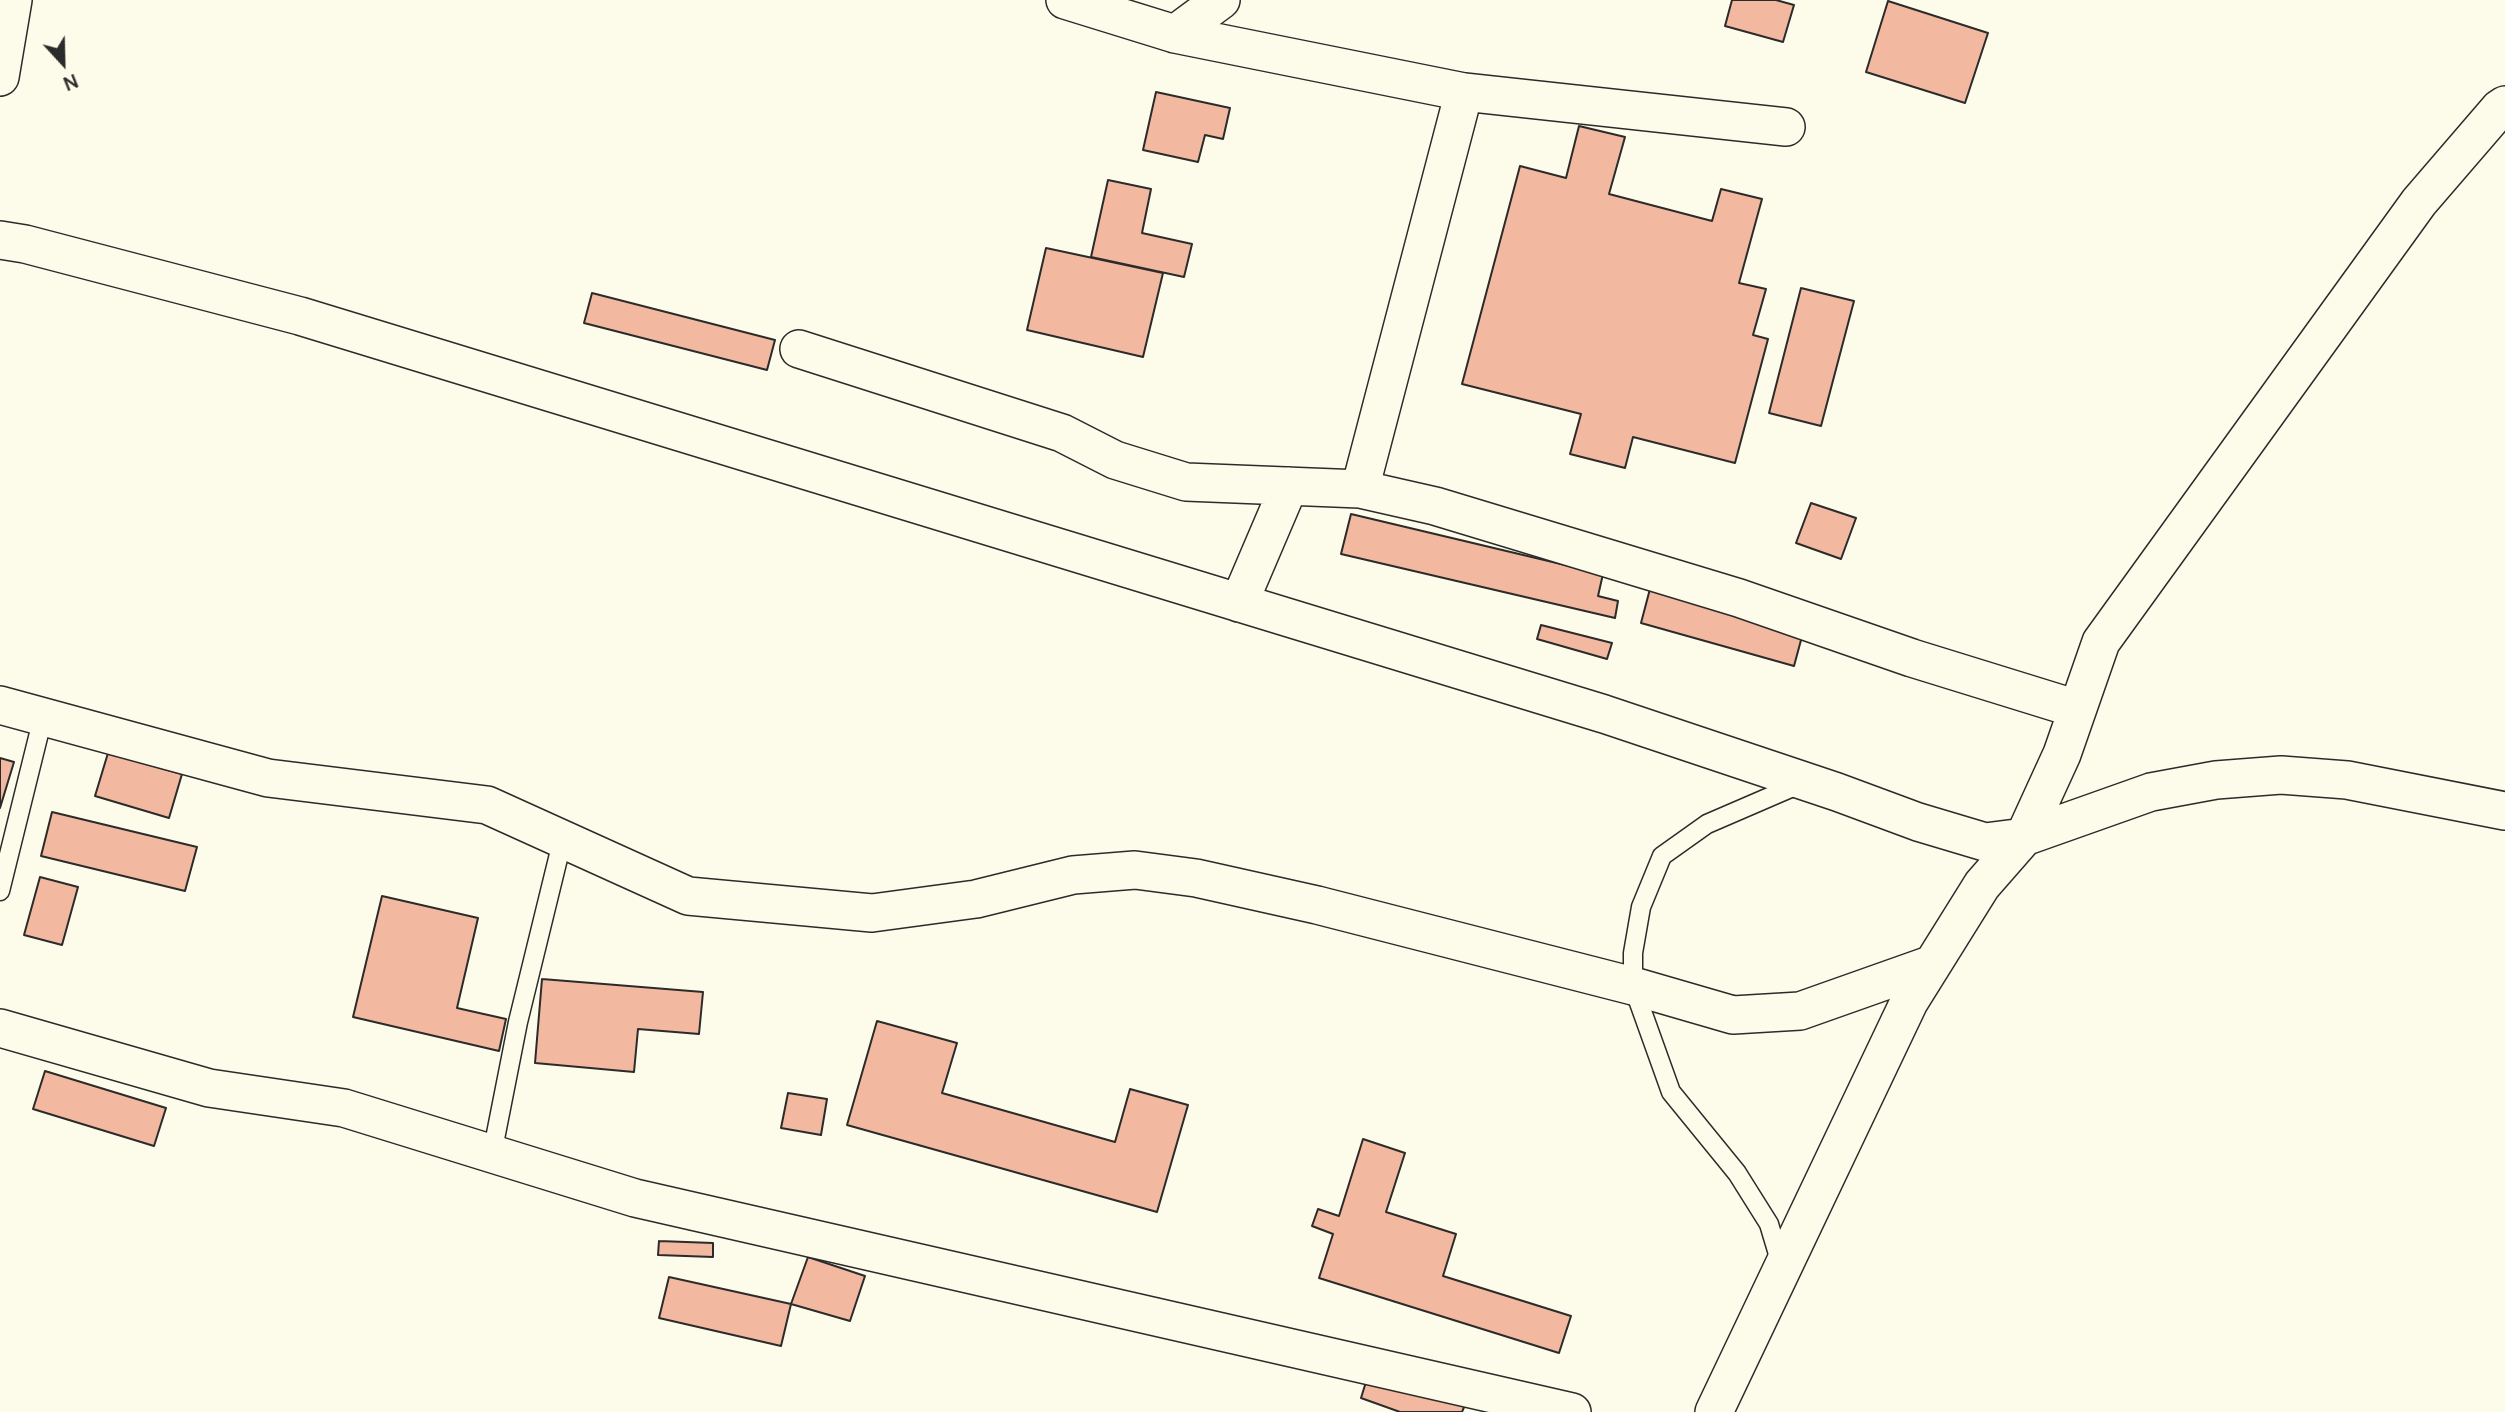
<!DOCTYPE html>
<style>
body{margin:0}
#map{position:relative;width:2505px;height:1412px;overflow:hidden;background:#fdfbea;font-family:Manrope,sans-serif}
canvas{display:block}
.north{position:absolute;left:28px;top:28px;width:70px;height:70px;-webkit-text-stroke:5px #fdfbea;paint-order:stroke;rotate:158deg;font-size:19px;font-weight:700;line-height:28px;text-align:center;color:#2b2b2b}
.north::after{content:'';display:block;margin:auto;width:24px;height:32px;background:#2b2b2b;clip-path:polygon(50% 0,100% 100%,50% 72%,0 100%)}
</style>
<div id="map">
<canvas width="2505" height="1412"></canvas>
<div class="north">N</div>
</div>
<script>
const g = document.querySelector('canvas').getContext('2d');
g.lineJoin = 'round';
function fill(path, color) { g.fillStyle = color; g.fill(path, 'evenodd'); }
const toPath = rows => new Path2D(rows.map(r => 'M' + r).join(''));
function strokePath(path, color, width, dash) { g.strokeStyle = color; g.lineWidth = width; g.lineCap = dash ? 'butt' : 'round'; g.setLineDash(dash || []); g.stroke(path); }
const building = toPath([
 [1732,0,1776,0,1794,5,1783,42,1725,26,1732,0],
 [1888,1,1988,33,1965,103,1866,72,1888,1],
 [1156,92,1230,108,1223,139,1205,135,1198,162,1143,150,1156,92],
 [1579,126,1625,137,1609,194,1712,221,1721,189,1762,199,1739,283,1766,289,1753,335,1768,339,1735,463,1633,437,1625,468,1570,454,1581,414,1462,384,1520,166,1566,178,1579,126],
 [1108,180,1151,189,1142,233,1192,244,1184,277,1091,257,1108,180],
 [1046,248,1163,273,1143,357,1027,330,1046,248],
 [1801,288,1854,301,1821,426,1769,413,1801,288],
 [592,293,775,340,767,370,584,323,592,293],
 [1811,503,1856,518,1841,559,1796,543,1811,503],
 [1351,514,1603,574,1598,596,1618,601,1615,618,1341,554,1351,514],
 [1651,585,1804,629,1794,666,1641,623,1651,585],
 [1541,625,1612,643,1607,659,1537,639,1541,625],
 [108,753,182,774,169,818,95,796,108,753],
 [0,758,14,762,0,808,0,758],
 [52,812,197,847,185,891,41,856,52,812],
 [40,877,78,887,62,945,24,935,40,877],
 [382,896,478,918,457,1008,506,1019,499,1051,353,1017,382,896],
 [542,979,703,992,699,1034,638,1029,634,1072,535,1063,542,979],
 [877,1021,957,1043,942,1093,1115,1142,1130,1089,1188,1105,1157,1212,847,1125,877,1021],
 [45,1071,166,1108,154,1146,33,1109,45,1071],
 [788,1093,827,1099,821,1135,781,1128,788,1093],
 [1363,1139,1405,1153,1386,1212,1456,1234,1443,1276,1571,1316,1559,1353,1319,1278,1333,1234,1312,1226,1318,1209,1339,1216,1363,1139],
 [659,1241,713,1243,713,1257,658,1255,659,1241],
 [808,1257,865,1276,850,1321,791,1304,808,1257],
 [669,1277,791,1304,781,1346,659,1318,669,1277],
 [1369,1372,1465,1405,1462,1412,1400,1412,1361,1398,1369,1372]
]);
fill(building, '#f2b8a0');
strokePath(building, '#2b2b2b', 2);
const lane = toPath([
 [0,891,43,717],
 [492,1154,518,1022,563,838],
 [1781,1264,1769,1224,1737,1173,1671,1092,1633,986,1633,953,1641,907,1662,856,1707,824,1802,783]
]);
const street = toPath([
 [1065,0,1175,34,1464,92,1786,127],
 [1175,34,1221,0],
 [0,77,13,0],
 [0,240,25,244,300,316,1604,714,1837,792,1918,822,1985,842,2024,837,2151,792,2216,780,2281,775,2347,780,2505,811],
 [799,349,1062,433,1115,460,1186,482,1360,489,1435,506,1739,598,1912,658,2077,709],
 [1360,489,1464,92],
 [1239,603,1289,486],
 [0,705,268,778,487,805,688,896,872,913,976,899,1073,875,1135,870,1196,878,1317,905,1633,986,1733,1015,1800,1011,1930,965],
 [0,1028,209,1088,344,1108,635,1198,1572,1412],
 [1714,1412,1909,1002,1982,885,2024,837,2062,754,2101,642,2419,202,2499,109,2505,105]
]);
strokePath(lane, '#2b2b2b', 21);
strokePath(street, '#2b2b2b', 40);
strokePath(lane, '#fdfbea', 18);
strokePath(street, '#fdfbea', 37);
</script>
